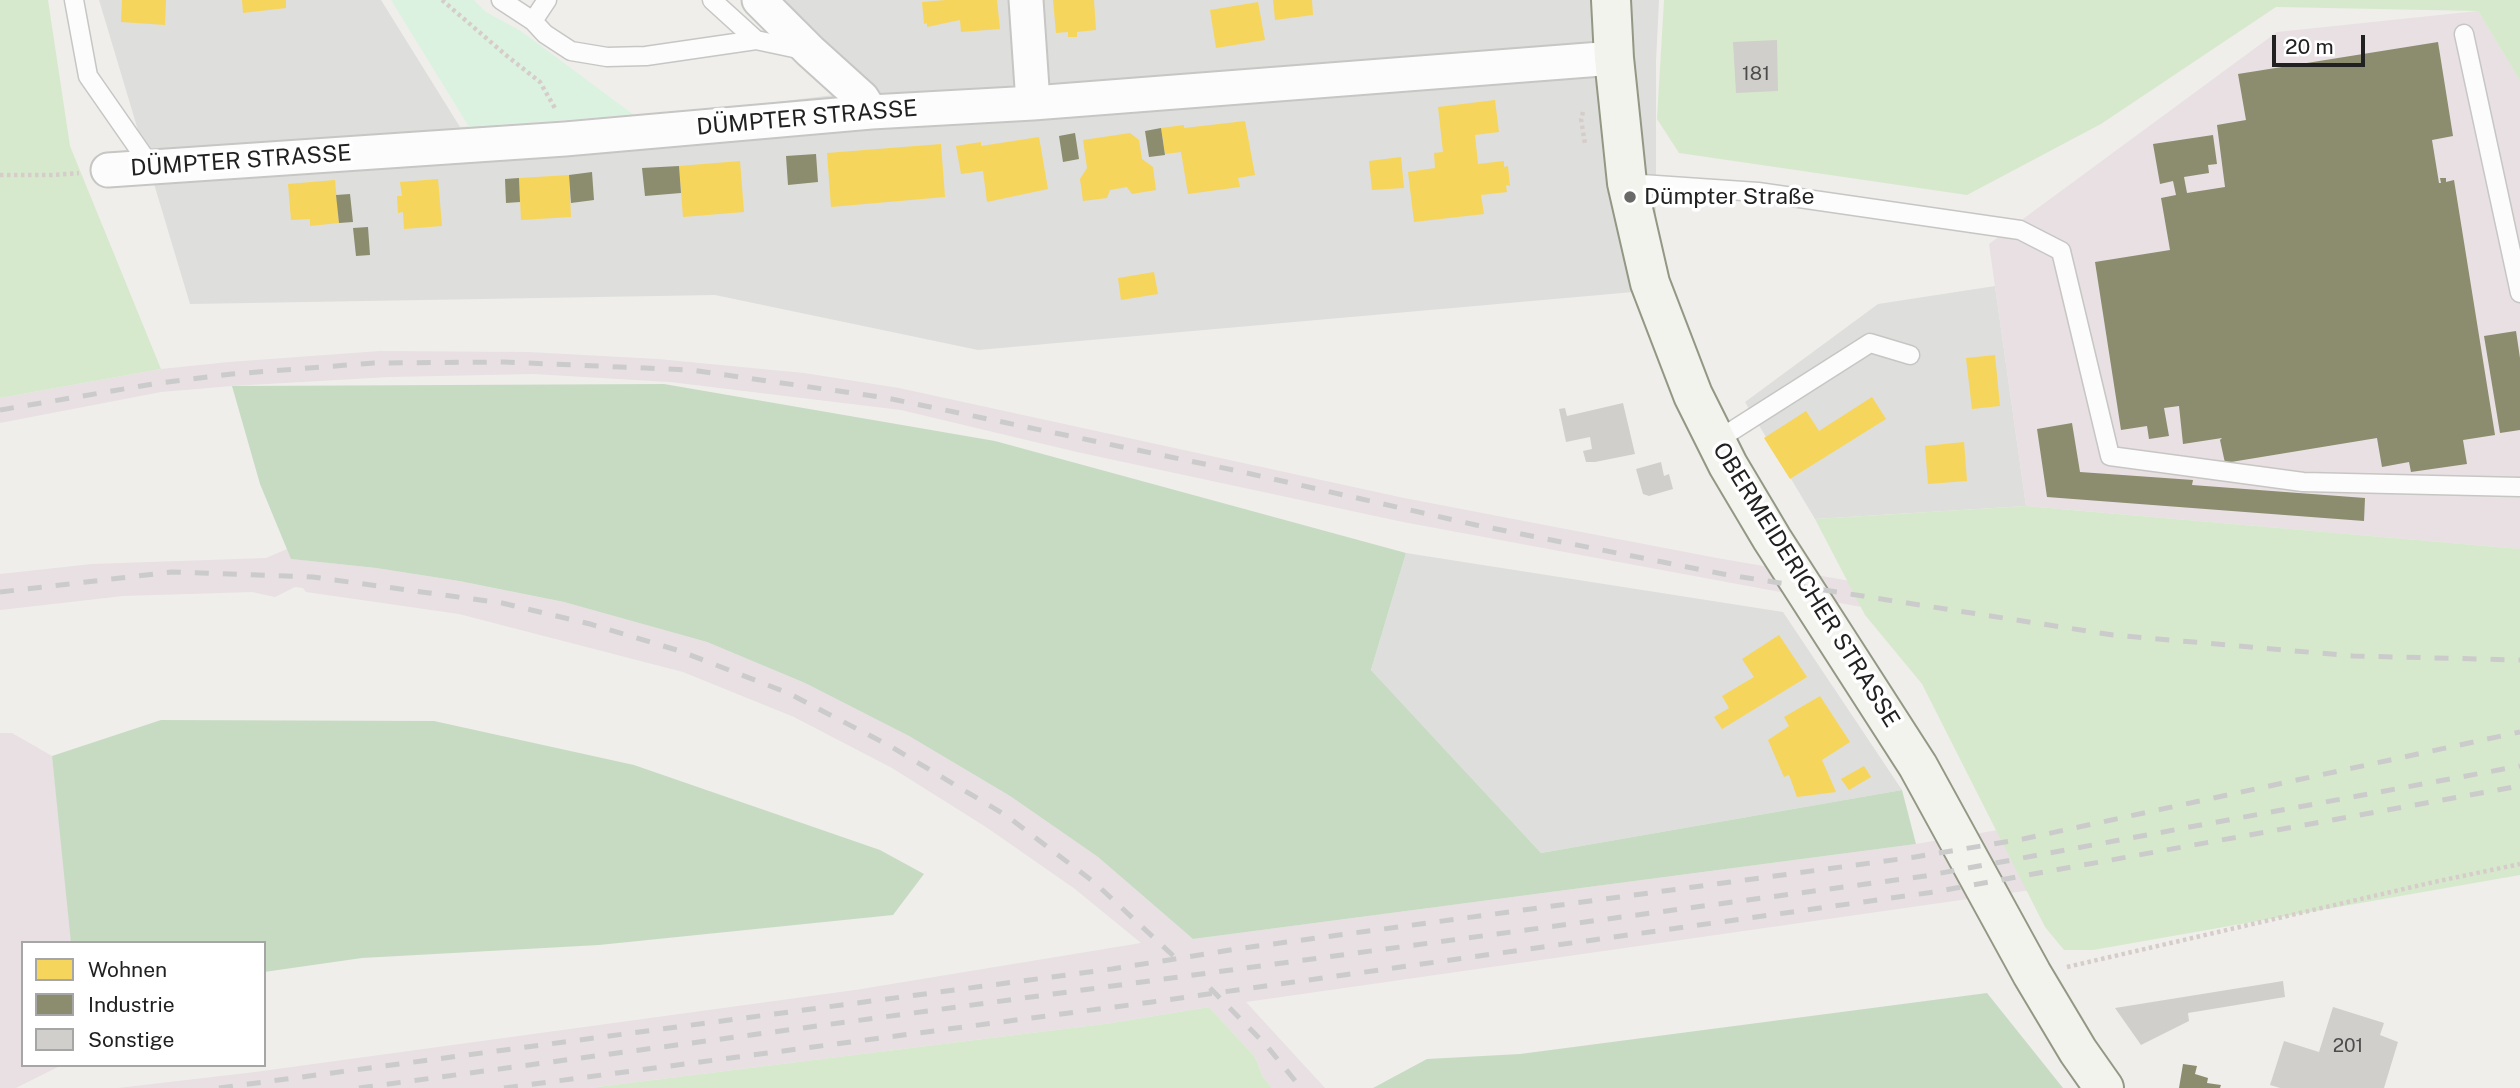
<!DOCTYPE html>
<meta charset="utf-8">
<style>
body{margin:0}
#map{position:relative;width:2520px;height:1088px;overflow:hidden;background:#efeeeb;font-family:"Public Sans",sans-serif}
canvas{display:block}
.legend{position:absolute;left:21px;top:941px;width:245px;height:126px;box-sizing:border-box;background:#fff;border:2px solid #a6a6a6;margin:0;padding:9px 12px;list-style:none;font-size:21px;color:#212121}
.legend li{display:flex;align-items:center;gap:14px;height:35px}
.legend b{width:35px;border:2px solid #a6a6a6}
.scale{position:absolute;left:2272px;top:35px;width:93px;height:32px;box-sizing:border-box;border:4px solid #212121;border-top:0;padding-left:9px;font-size:21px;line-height:24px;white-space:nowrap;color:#212121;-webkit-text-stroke:5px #fff;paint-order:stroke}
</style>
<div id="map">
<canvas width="2520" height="1088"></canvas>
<ul class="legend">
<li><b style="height:19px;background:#f6d55c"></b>Wohnen</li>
<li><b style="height:19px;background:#8c8c6e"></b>Industrie</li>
<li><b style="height:19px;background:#d0cfcc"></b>Sonstige</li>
</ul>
<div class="scale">20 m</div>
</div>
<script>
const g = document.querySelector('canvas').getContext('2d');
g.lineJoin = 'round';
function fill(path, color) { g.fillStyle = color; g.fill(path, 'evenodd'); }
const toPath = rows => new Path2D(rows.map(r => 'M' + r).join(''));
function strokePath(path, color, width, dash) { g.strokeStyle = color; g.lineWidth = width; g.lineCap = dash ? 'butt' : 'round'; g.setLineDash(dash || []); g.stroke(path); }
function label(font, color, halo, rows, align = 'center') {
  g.font = font + ' "Public Sans",sans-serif'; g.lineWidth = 7; g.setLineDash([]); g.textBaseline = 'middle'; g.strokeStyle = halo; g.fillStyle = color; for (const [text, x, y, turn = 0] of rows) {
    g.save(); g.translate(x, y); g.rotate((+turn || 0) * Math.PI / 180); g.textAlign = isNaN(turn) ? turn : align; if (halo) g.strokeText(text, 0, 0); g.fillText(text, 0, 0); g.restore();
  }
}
fill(toPath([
 [99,0,381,0,460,127,641,118,843,94,748,0,1659,0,1656,62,1656,290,978,350,715,295,190,304],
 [1995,286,2026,506,1815,519,1745,402,1878,304],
 [1406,553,1783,612,1902,790,1541,853,1371,670]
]), '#dededc');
fill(toPath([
 [2478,11,2520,81,2520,549,2026,506,1989,244,2277,32],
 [380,351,528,352,658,359,804,373,899,388,1404,498,1717,558,1874,585,1872,609,1403,522,1077,452,901,410,670,382,533,374,389,377,232,386,161,392,0,423,0,398,161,369,229,362],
 [287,549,292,559,376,568,459,581,564,602,707,642,805,683,909,736,1010,796,1098,857,1193,939,1916,844,2033,824,2045,888,1246,1002,1325,1088,1272,1088,1263,1077,1255,1057,1209,1007,1112,1023,589,1088,118,1088,255,1072,855,990,1141,943,1075,889,986,827,892,768,794,717,683,672,459,614,306,592,303,588,295,587,275,597,252,592,123,596,0,610,0,574,92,564,266,558],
 [0,733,12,733,52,756,73,943,23,943,23,1065,62,1065,16,1088,0,1088]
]), '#e8e0e3');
fill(toPath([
 [0,0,48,0,70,146,161,369,0,398],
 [1664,0,2520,0,2520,81,2478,11,2276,7,2101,124,1967,195,1679,153,1657,119],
 [2026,506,2520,549,2520,875,2093,950,2064,950,2045,927,1922,684,1865,615,1815,519],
 [1209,1007,1255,1057,1263,1077,1272,1088,589,1088,1112,1023]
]), '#d7e9cd');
fill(toPath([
 [664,384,995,441,1406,553,1371,670,1541,853,1902,790,1916,844,1193,939,1098,857,1010,796,909,736,805,683,707,642,564,602,459,581,376,568,291,559,260,484,232,386],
 [161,720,434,721,634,765,880,850,924,874,893,915,599,945,362,958,264,972,264,943,71,943,52,756],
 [1987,993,2063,1088,1373,1088,1427,1059,1520,1054]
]), '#c7dbc3');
fill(toPath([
 [391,0,474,0,486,12,521,31,634,115,469,127]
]), '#dcf2e0');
fill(toPath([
 [122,0,166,0,165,25,121,22],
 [242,0,286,0,286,8,243,13],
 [946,0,997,0,1000,29,961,32,960,20,927,27,927,23,924,24,922,2],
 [1053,0,1094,0,1096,30,1077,32,1077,37,1068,37,1068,32,1056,33],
 [1273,0,1312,0,1313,15,1275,20],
 [1258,2,1265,40,1216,48,1210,10],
 [1495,100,1499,132,1475,135,1478,164,1504,161,1504,167,1508,166,1510,186,1506,185,1507,192,1481,195,1484,214,1414,222,1408,172,1435,168,1434,153,1443,152,1438,107],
 [1245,121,1255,175,1238,178,1240,187,1188,194,1181,152,1165,154,1161,128,1184,125,1184,128],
 [1130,133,1139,140,1142,159,1153,167,1156,190,1132,194,1127,187,1110,190,1107,198,1083,201,1080,179,1087,168,1083,140],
 [1039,137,1048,189,987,202,983,171,961,174,956,146,981,142,981,146],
 [941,144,945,197,831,207,827,153],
 [1401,157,1404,188,1372,190,1369,161],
 [740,161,744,212,683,217,679,166],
 [569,175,571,217,521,220,519,178],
 [438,179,442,226,404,229,403,212,398,213,397,196,402,196,400,182],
 [335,180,339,223,310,226,310,219,291,220,288,184],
 [1154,272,1158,294,1121,300,1118,278],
 [1995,355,2000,406,1972,409,1966,358],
 [1872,397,1886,419,1790,479,1764,438,1806,411,1819,431],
 [1964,442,1967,481,1928,484,1925,446],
 [1779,635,1807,677,1722,729,1714,717,1729,708,1722,696,1754,677,1742,659],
 [1820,696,1850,742,1822,760,1836,792,1797,797,1789,775,1784,777,1768,740,1789,726,1784,717],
 [1864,766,1871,777,1849,790,1841,779]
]), '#f6d55c');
fill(toPath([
 [2438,42,2453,136,2432,140,2439,183,2441,183,2440,178,2446,178,2446,182,2454,180,2495,435,2463,440,2467,464,2411,472,2409,462,2382,467,2377,438,2225,463,2220,440,2222,438,2183,444,2179,406,2164,408,2169,436,2149,439,2147,426,2121,430,2095,262,2170,250,2161,198,2176,195,2173,181,2160,184,2153,144,2213,135,2217,164,2208,165,2209,173,2184,177,2187,193,2225,187,2217,125,2246,120,2238,74],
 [1161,128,1165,155,1149,157,1145,131],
 [1075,133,1079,159,1063,162,1059,136],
 [816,154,818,182,788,185,786,156],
 [679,166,681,193,645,196,642,168],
 [592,172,594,200,571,203,569,175],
 [519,178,520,202,506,203,505,179],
 [350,194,353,222,339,223,336,195],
 [368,227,370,255,356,256,353,228],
 [2516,331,2520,358,2520,430,2500,433,2484,336],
 [2072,423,2080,472,2193,480,2192,485,2365,498,2364,521,2047,497,2037,429],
 [2183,1064,2197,1066,2195,1074,2208,1078,2207,1083,2221,1085,2220,1088,2179,1088]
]), '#8c8c6e');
fill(toPath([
 [1777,40,1778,91,1736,93,1733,42],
 [1623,403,1635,454,1595,462,1586,462,1583,451,1592,449,1590,437,1566,442,1559,409,1565,408,1567,416],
 [1661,462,1664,476,1669,474,1673,489,1649,496,1643,494,1636,469],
 [2283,981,2285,997,2188,1013,2189,1021,2141,1045,2115,1008],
 [2333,1007,2384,1023,2380,1035,2398,1042,2384,1088,2280,1088,2270,1085,2284,1041,2319,1052]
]), '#d0cfcc');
const service = toPath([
 [74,0,88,76,152,168],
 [501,0,533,21,545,34,571,51,607,57,646,56,756,40],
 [712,0,756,40,803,50],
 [533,21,547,0],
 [2464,34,2520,293],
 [1627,183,1758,192,2020,230,2061,251,2110,456,2303,482,2520,487],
 [1716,441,1870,343,1910,355]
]);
const minor = toPath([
 [759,0,810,51,862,98,871,112],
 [1026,0,1033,103],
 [108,170,565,139,871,112,1033,103,1614,58]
]);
const secondary = toPath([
 [1611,0,1614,58,1627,183,1650,283,1693,395,1728,465,1772,539,1918,766,2032,974,2078,1051,2104,1088]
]);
strokePath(service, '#c6c6c4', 21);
strokePath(minor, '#c6c6c4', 37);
strokePath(secondary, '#939884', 42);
strokePath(toPath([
 [442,0,507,56,540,82,556,110],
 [1583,112,1581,119,1585,144],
 [0,175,51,175,79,173],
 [2067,967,2434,882,2520,864]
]), '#d6cdca', 4.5, [3.5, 3.5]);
strokePath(service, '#fdfcfc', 18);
strokePath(minor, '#fdfcfc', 33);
strokePath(secondary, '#f2f3ed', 38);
strokePath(toPath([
 [0,410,159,383,232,374,374,363,504,362,691,370,887,398,1238,471,1476,525,1723,574,1875,598,2113,635,2353,656,2520,660],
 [0,592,172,572,313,577,502,603,590,624,680,651,788,693,890,746,1007,816,1095,883,1181,963],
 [1210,988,1266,1045,1301,1088],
 [219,1088,1112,969,1243,948,1915,857,2023,839,2520,732],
 [359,1088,1925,876,2520,766],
 [504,1088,1152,1002,1934,892,2520,786]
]), '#cbcbcb', 5, [14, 14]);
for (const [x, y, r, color] of [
 [1630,197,7,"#696968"]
]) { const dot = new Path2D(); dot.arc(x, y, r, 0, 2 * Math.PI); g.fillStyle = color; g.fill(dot); strokePath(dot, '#fff', 2.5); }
label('19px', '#4d4c4c', null, [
 ["181",1756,74],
 ["201",2348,1046]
]);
label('23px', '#212121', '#fff', [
 ["DÜMPTER STRASSE",807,118,-5],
 ["DÜMPTER STRASSE",241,161,-4],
 ["OBERMEIDERICHER STRASSE",1806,585,58]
]);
label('23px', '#212121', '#fff', [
 ["Dümpter Straße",1644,197]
], 'left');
</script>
